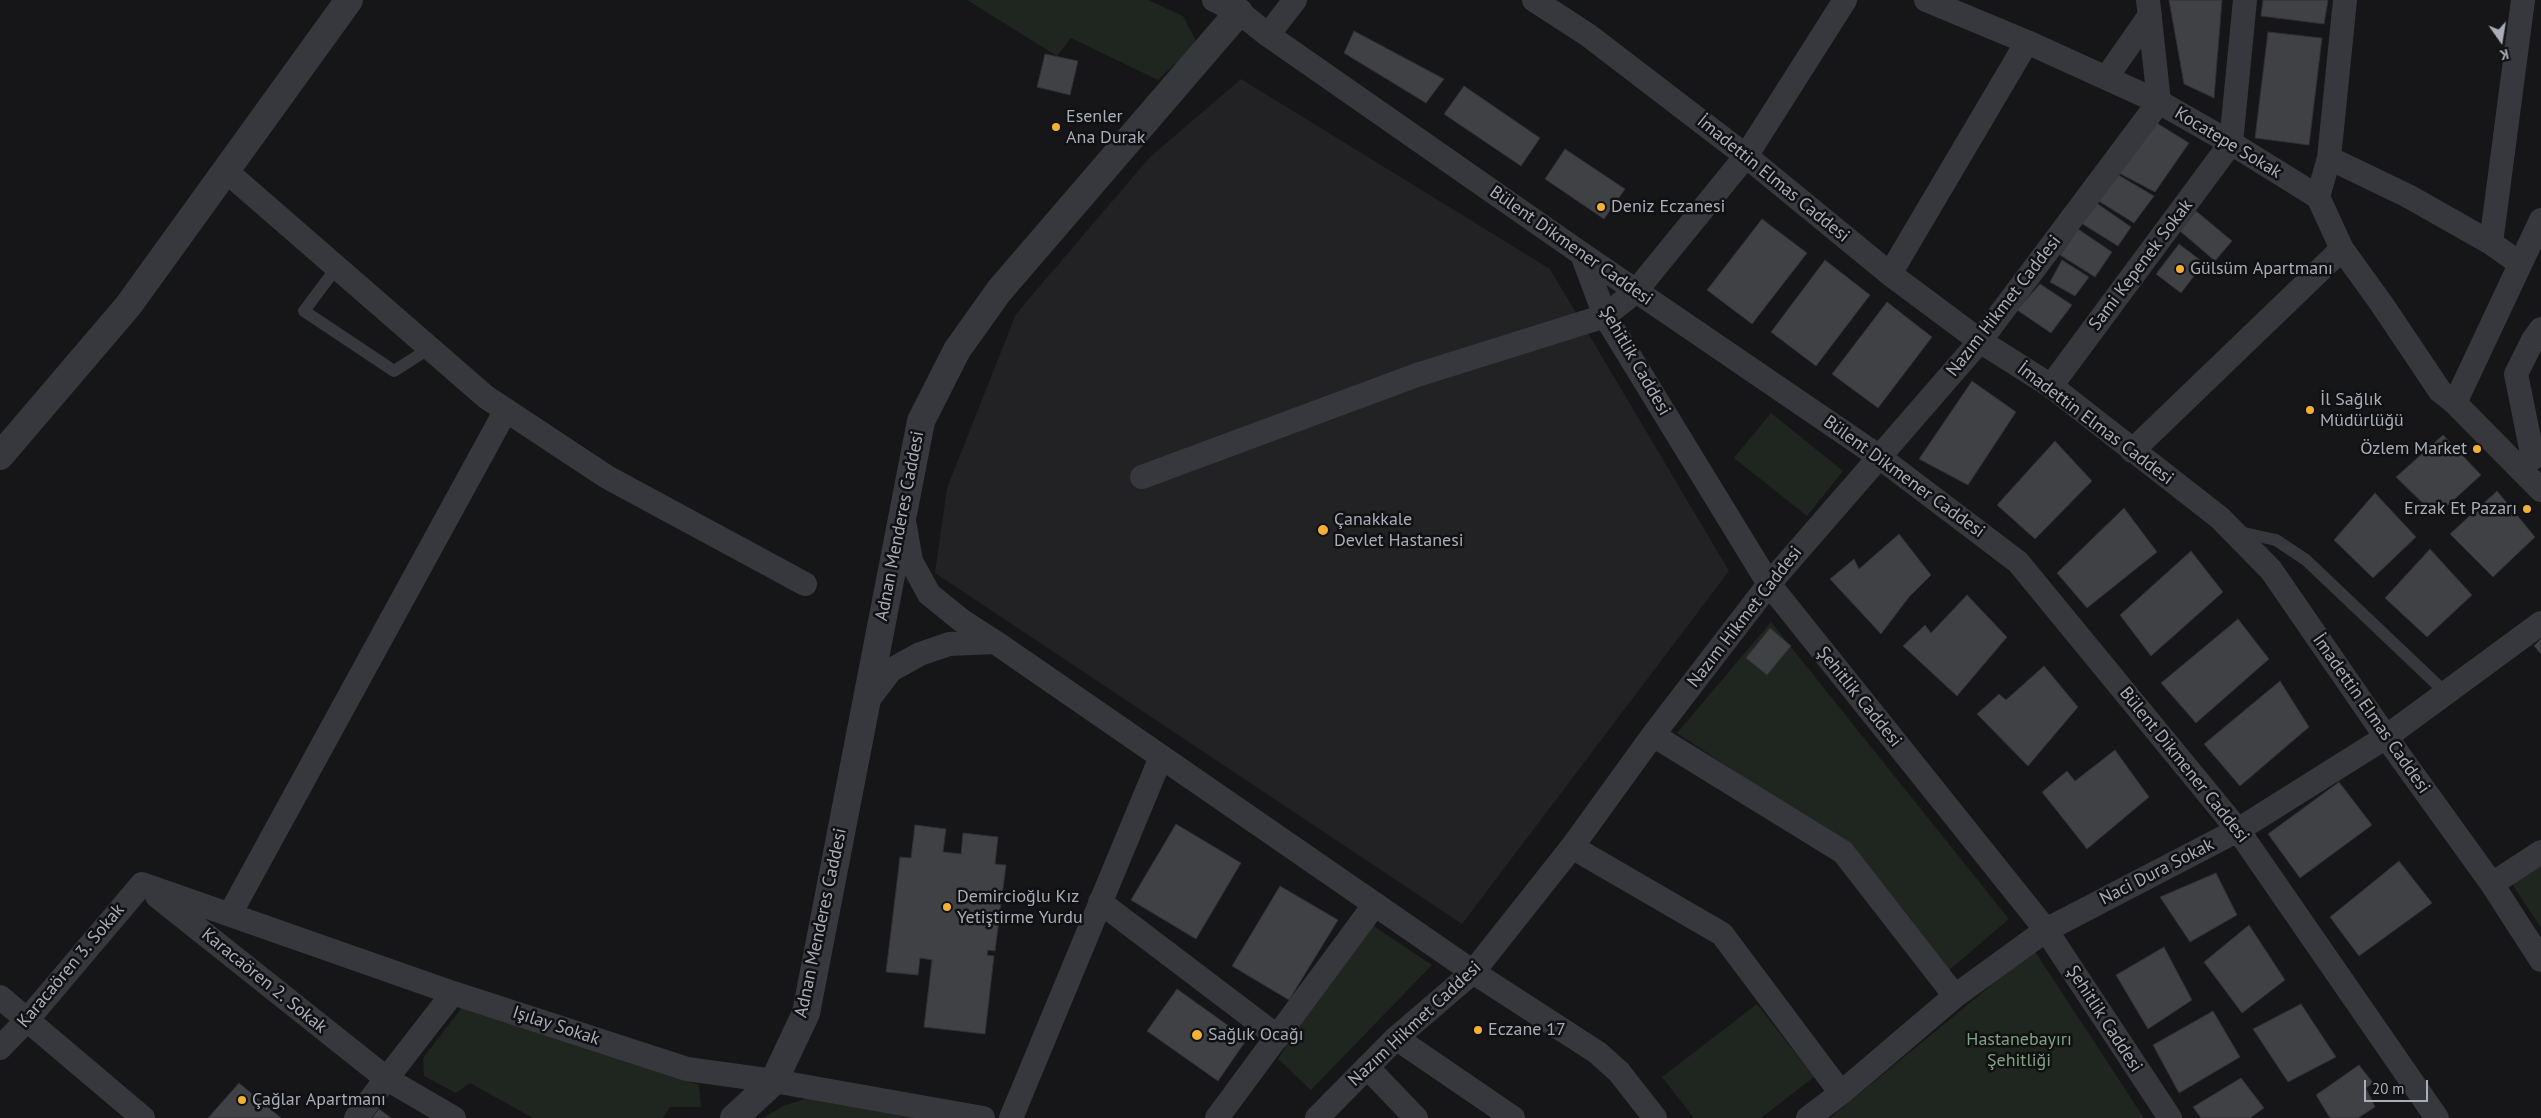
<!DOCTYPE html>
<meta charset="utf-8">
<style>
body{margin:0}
#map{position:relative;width:2541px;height:1118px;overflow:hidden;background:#161618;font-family:"PT Sans",sans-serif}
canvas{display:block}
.north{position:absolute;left:2476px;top:15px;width:50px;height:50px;-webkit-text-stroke:4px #111113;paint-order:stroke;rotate:167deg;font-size:14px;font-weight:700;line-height:20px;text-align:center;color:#a8adb8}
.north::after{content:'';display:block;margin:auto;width:18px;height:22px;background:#a8adb8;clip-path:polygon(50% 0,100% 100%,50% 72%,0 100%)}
.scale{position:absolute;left:2364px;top:1080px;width:64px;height:22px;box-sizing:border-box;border:2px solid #a8adb8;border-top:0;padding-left:6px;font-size:15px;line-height:18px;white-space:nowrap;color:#a8adb8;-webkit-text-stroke:4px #111113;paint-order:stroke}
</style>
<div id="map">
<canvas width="2541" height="1118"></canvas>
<div class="north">K</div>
<div class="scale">20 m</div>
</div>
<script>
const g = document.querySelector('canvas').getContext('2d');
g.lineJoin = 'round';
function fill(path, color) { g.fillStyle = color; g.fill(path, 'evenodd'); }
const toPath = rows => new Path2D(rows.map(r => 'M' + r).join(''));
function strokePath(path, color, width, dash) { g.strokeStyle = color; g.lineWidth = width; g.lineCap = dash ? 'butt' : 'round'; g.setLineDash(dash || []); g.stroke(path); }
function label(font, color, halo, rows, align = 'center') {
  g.font = font + ' "PT Sans",sans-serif'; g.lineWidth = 5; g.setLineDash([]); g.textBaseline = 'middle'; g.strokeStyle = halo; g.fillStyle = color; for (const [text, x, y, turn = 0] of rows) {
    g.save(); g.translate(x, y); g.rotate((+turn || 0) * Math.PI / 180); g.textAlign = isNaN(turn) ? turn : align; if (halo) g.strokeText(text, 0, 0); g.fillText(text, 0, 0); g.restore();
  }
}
fill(toPath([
 [1241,79,1550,269,1729,571,1462,924,935,573,947,488,1016,314,1150,157]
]), '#222225');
fill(toPath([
 [967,0,1148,0,1183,16,1197,43,1158,80,1071,38,1057,56],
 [1771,413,1843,471,1807,516,1734,458],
 [1771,622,2009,919,1947,972,1848,847,1677,733],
 [2541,863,2541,928,2512,884],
 [1369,923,1432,965,1311,1090,1278,1059],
 [2034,950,2144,1118,1830,1118],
 [1757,1004,1814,1077,1761,1118,1694,1118,1662,1077],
 [464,1005,699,1085,701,1107,670,1107,663,1118,533,1118,470,1083,456,1093,424,1076,423,1058],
 [814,1096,956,1118,763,1118,783,1106]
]), '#1e261f');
const building = toPath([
 [2169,0,2222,0,2214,98,2184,84,2169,0],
 [2263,0,2328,0,2324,24,2261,16,2263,0],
 [1354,31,1444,79,1426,103,1344,53,1354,31],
 [2268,32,2322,38,2309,145,2255,138,2268,32],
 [1045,54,1078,61,1070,95,1037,87,1045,54],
 [1464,86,1540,138,1521,166,1444,114,1464,86],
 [2152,120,2189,143,2155,192,2117,172,2152,120],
 [1565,149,1625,189,1604,219,1545,179,1565,149],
 [2115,173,2154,196,2134,223,2097,200,2115,173],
 [2095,202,2131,227,2118,246,2081,223,2095,202],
 [2196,211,2232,241,2215,261,2180,231,2196,211],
 [1762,219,1807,253,1752,324,1707,290,1762,219],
 [2078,229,2112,252,2095,277,2060,255,2078,229],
 [2179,244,2204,263,2181,293,2156,274,2179,244],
 [1825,260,1870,295,1816,366,1771,332,1825,260],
 [2062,260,2089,277,2075,296,2050,282,2062,260],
 [2040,284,2072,305,2051,333,2017,310,2040,284],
 [1887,302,1932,337,1878,408,1832,374,1887,302],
 [1972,381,2016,412,1968,485,1919,459,1972,381],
 [2443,435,2481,475,2436,516,2396,477,2443,435],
 [2055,441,2092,481,2035,539,1997,505,2055,441],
 [2497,491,2535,537,2493,577,2450,534,2497,491],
 [2375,493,2416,537,2373,578,2334,540,2375,493],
 [2124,508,2157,552,2087,608,2057,573,2124,508],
 [1899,534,1931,575,1909,597,1881,634,1830,579,1854,559,1859,569,1899,534],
 [2430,549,2472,595,2427,637,2385,598,2430,549],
 [2191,551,2223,592,2151,656,2120,615,2191,551],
 [1967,595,2007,637,1957,696,1903,646,1925,625,1931,633,1967,595],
 [2238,619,2269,659,2196,723,2161,683,2238,619],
 [1770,628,1791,646,1767,675,1746,658,1770,628],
 [2541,639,2541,654,2534,646,2541,639],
 [2044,666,2078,707,2028,766,1977,714,1999,694,2006,700,2044,666],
 [2280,681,2309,727,2240,786,2204,744,2280,681],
 [2115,750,2149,797,2087,849,2042,792,2067,771,2075,781,2115,750],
 [2339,782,2372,825,2300,878,2268,834,2339,782],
 [1176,824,1241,863,1196,939,1131,900,1176,824],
 [915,825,946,829,943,852,961,854,963,833,998,837,995,864,1006,865,995,951,988,950,987,955,994,956,985,1034,924,1027,932,960,920,958,918,975,886,972,900,857,911,858,915,825],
 [2399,861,2432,903,2359,956,2330,917,2399,861],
 [2216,873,2237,915,2190,942,2160,897,2216,873],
 [1280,886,1338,920,1289,1000,1232,966,1280,886],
 [2249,925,2285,980,2242,1013,2204,962,2249,925],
 [2164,947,2192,1000,2148,1029,2116,975,2164,947],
 [1177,989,1247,1039,1218,1081,1147,1031,1177,989],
 [2301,1004,2336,1057,2288,1082,2253,1029,2301,1004],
 [2213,1011,2240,1057,2179,1093,2153,1045,2213,1011],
 [2359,1065,2373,1083,2366,1088,2375,1107,2358,1118,2330,1118,2316,1095,2359,1065],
 [2241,1078,2264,1108,2250,1118,2201,1118,2193,1107,2241,1078],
 [239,1083,281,1118,208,1118,239,1083],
 [379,1109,391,1118,372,1118,379,1109]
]);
fill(building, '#404145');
strokePath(building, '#303034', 1);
strokePath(toPath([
 [337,267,304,311,394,371,430,348],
 [2239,532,2276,540,2306,560,2446,693]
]), '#37383d', 12);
strokePath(toPath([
 [1214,0,1239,12,1268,35,1582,254,1878,456,2018,562,2238,830,2437,1118],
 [1534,0,1588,35,1746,156,1890,274,1980,341,2051,386,2220,518,2271,570,2386,737,2492,884,2541,960],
 [1926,0,2027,42,2159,102,2231,143,2318,197,2342,249,2381,303,2440,391,2455,403,2541,490],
 [1268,35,1295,0],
 [2106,78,2150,15],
 [2329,158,2408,196,2491,243,2519,263],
 [226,171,486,397,607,477,805,584],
 [2318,197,2329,158,2345,0],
 [2491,243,2523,0],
 [1582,254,1605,316,1769,584,2046,930,2170,1118],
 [1890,274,2027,42],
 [2051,386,2231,143,2245,0],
 [2455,403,2541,220],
 [2132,451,2342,249],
 [2533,458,2516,374,2533,340,2541,329],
 [1142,477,1417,375,1605,316,1636,291,1746,156,1845,0],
 [904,521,911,561,929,594,961,620,995,642,1473,972,1598,1053,1619,1072,1655,1118],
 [865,704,891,670,920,654,949,644,995,642],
 [1653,735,1843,852,1955,996],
 [1572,847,1722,934,1841,1093],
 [142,884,453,993,687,1069,774,1081,983,1118],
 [2492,884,2541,852],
 [157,896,387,1079,454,1118],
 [1100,902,1278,1037],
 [230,914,506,410],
 [0,997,143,1118],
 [1396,1038,1513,1118],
 [0,1048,27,1020,142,884],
 [1367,1067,1416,1118],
 [356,1118,453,993],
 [1011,1118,1161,757],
 [1217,1118,1375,904],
 [1317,1118,1396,1038,1473,972,1572,847,1653,735,1769,584,1980,341,2159,102,2148,0],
 [1808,1118,1841,1093,1955,996,2046,930,2238,830,2386,737,2541,623]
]), '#37383d', 24);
strokePath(toPath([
 [0,456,128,306,349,0],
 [734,1118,774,1081,806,1013,921,421,957,350,999,291,1239,12]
]), '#37383d', 28);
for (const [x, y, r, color] of [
 [1056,127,5,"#f2b134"],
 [1601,207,5,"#f2b134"],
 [2180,269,5,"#f2b134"],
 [2310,410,5,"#f2b134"],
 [2477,449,5,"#f2b134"],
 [2527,509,5,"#f2b134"],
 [1323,530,6,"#f2b134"],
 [947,907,5,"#f2b134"],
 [1478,1030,5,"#f2b134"],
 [1197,1035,6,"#f2b134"],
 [242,1100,5,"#f2b134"]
]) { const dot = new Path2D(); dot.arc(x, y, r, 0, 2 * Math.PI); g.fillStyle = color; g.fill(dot); strokePath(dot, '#111113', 2); }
label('18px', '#a8adb8', '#111113', [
 ["Esenler",1066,117],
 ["Ana Durak",1066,138],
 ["Deniz Eczanesi",1611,207],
 ["Gülsüm Apartmanı",2190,269],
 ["İl Sağlık",2320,400],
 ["Müdürlüğü",2320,421],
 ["Özlem Market",2467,449,"right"],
 ["Erzak Et Pazarı",2517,509,"right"],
 ["Çanakkale",1334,520],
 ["Devlet Hastanesi",1334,541],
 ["Demircioğlu Kız",957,897],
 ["Yetiştirme Yurdu",957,918],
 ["Eczane 17",1488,1030],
 ["Sağlık Ocağı",1208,1035],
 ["Çağlar Apartmanı",252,1100]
], 'left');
label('18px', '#a8adb8', '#111113', [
 ["Kocatepe Sokak",2228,143,31],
 ["İmadettin Elmas Caddesi",1773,179,39],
 ["Bülent Dikmener Caddesi",1571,246,35],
 ["Sami Kepenek Sokak",2141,265,-53],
 ["Nazım Hikmet Caddesi",2004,306,-52],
 ["Şehitlik Caddesi",1635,361,60],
 ["İmadettin Elmas Caddesi",2095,424,37],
 ["Bülent Dikmener Caddesi",1904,477,36],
 ["Adnan Menderes Caddesi",900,526,-79],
 ["Nazım Hikmet Caddesi",1745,617,-52],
 ["Şehitlik Caddesi",1859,697,51],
 ["İmadettin Elmas Caddesi",2371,714,55],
 ["Bülent Dikmener Caddesi",2184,765,51],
 ["Naci Dura Sokak",2157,872,-27],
 ["Adnan Menderes Caddesi",821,923,-78],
 ["Karacaören 3. Sokak",71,966,-50],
 ["Karacaören 2. Sokak",264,981,39],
 ["Şehitlik Caddesi",2104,1019,57],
 ["Nazım Hikmet Caddesi",1415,1024,-43],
 ["Işılay Sokak",556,1026,18]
]);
label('18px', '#7fa381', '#111113', [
 ["Hastanebayırı",2019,1040],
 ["Şehitliği",2019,1061]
]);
</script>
